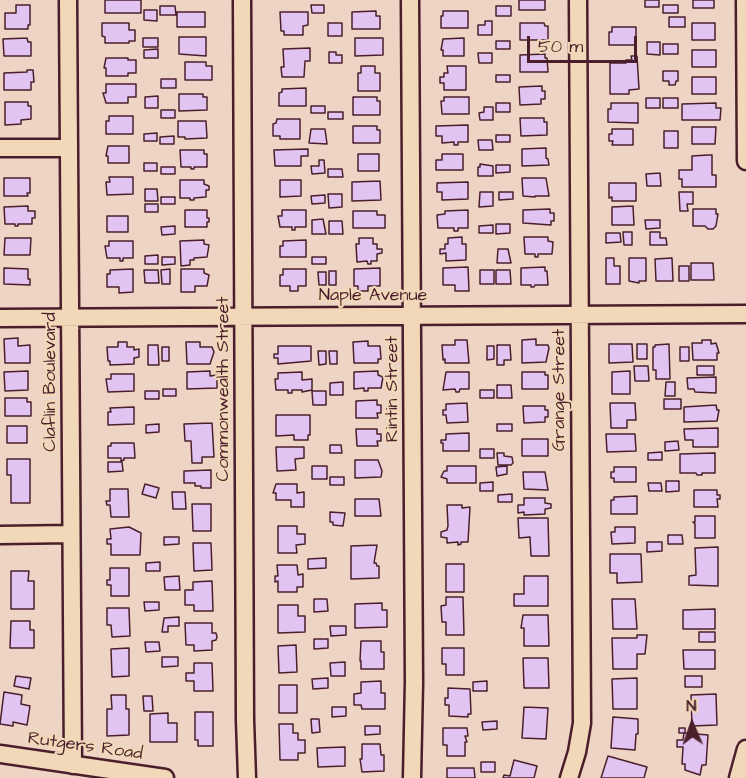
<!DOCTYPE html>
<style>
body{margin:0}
#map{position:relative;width:746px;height:778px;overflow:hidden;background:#eed4c4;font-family:"Architects Daughter",sans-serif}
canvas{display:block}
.north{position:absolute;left:662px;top:694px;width:60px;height:60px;-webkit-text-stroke:4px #f1d8b8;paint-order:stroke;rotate:358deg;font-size:16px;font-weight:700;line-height:24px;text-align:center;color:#4a1f2b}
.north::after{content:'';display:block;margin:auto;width:21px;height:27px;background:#4a1f2b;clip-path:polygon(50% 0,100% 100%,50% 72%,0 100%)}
.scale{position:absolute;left:527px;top:36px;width:110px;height:27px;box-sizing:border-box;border:3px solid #4a1f2b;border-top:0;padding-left:8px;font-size:18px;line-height:21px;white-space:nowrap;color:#4a1f2b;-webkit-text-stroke:4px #f1d8b8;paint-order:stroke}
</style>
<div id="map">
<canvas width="746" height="778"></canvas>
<div class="north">N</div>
<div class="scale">50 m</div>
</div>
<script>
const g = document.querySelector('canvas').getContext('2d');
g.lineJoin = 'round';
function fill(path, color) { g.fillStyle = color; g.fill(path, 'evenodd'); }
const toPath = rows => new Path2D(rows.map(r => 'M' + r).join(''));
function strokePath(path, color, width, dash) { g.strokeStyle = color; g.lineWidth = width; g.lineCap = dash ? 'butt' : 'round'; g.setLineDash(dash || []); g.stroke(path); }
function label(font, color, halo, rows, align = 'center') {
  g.font = font + ' "Architects Daughter",sans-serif'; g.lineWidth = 4.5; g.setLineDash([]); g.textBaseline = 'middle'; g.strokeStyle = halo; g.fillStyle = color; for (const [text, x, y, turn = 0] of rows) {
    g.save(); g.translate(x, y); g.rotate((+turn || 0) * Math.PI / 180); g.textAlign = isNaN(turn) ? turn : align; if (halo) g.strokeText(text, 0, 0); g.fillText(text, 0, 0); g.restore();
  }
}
const building = toPath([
 [105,0,141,0,141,13,105,13,105,0],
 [519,0,545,0,545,10,519,10,519,0],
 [645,0,659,0,659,7,645,7,645,0],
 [693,0,714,0,714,8,693,8,693,0],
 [16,5,30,5,30,25,28,25,28,29,5,29,5,13,16,13,16,5],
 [311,5,324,5,324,13,312,13,311,5],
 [663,5,678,5,678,13,663,13,663,5],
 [160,6,175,6,176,15,160,15,160,6],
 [496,6,511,6,511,16,496,16,496,6],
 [144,10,157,10,157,21,144,20,144,10],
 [376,11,376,16,380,16,380,29,352,29,352,12,376,11],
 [443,11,468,11,468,28,441,28,441,16,443,16,443,11],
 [177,12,205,12,205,27,177,27,177,12],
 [280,12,308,12,308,25,303,26,303,35,284,35,284,31,281,31,280,12],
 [669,17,685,17,685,27,669,27,669,17],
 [485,21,492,21,492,35,478,35,478,25,485,25,485,21],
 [102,23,129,23,129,30,135,30,135,41,129,41,129,43,105,43,105,37,102,36,102,23],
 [328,23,342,23,342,36,328,36,328,23],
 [520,23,544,23,545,26,548,26,548,40,520,40,520,23],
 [692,23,715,23,715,40,692,40,692,23],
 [612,27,636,27,636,45,609,45,609,32,612,32,612,27],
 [179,37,206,37,206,56,179,54,179,37],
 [27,38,28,42,31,42,31,56,4,56,3,39,27,38],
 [143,38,158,38,158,47,143,47,143,38],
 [355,38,383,38,383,55,355,56,355,38],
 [464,38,464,56,443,56,443,50,441,50,443,39,464,38],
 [496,41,510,41,510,49,496,49,496,41],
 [647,42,660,42,660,55,647,54,647,42],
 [663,44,678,44,678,54,663,54,663,44],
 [310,48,310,61,305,61,304,77,282,77,281,67,284,67,283,49,310,48],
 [158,49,158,58,144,58,144,50,158,49],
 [692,50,716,50,716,67,692,67,692,50],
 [329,52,336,52,336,55,342,55,342,63,329,63,329,52],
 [478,53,492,53,492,63,479,63,478,53],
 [545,54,545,58,547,58,548,72,520,72,520,55,545,54],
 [631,56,637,56,639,89,629,90,629,94,610,94,610,63,626,63,626,60,632,60,631,56],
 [106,58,128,58,128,60,136,60,136,73,128,73,128,76,106,76,106,68,104,68,106,58],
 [185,62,206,62,206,66,212,66,212,80,185,80,185,62],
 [361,66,375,66,375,73,380,73,380,91,358,91,358,73,361,73,361,66],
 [447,66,466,66,466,90,444,90,444,83,440,83,440,77,444,77,444,73,448,73,447,66],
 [27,70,33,70,34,82,31,82,31,90,4,90,4,73,27,72,27,70],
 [663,71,678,71,678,81,676,81,675,85,669,85,669,81,663,81,663,71],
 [496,75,510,75,510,82,496,82,496,75],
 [692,77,716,77,716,94,692,94,692,77],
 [161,79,176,79,176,88,161,88,161,79],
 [106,84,136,84,136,97,128,97,128,103,106,103,103,93,106,93,106,84],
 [542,86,542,91,545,91,545,99,541,99,541,104,520,105,519,87,542,86],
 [306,88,306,106,279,106,279,93,282,92,282,89,306,88],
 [179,94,203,94,203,97,207,97,207,110,179,111,179,94],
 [158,96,158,108,145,108,145,97,158,96],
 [353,97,377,97,377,101,380,101,380,115,353,115,353,97],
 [444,97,469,97,469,114,442,114,441,101,444,101,444,97],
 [646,98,660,98,660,108,646,108,646,98],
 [663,98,678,98,678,108,663,108,663,98],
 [5,102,28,102,28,106,31,106,31,119,21,120,21,124,5,125,5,102],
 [496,103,510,103,510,112,496,112,496,103],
 [611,103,638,103,638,123,608,122,608,109,611,109,611,103],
 [716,103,716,108,721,108,720,120,682,120,682,104,716,103],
 [311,106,325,106,325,113,311,113,311,106],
 [484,107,493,107,493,120,480,120,479,113,484,112,484,107],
 [161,110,175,110,175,118,161,118,161,110],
 [328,112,343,112,343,119,328,119,328,112],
 [109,116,133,116,133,134,106,134,106,121,109,121,109,116],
 [520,118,544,118,544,122,547,122,547,135,521,136,520,118],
 [277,119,300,119,300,139,280,139,280,136,273,136,273,124,276,123,277,119],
 [178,121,206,121,207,138,185,139,185,137,178,137,178,121],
 [468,125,468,142,458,142,458,145,454,145,454,142,442,143,442,136,436,136,436,126,468,125],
 [353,126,377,126,377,130,380,130,380,143,353,143,353,126],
 [692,127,716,127,715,144,692,144,692,127],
 [311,129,325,129,327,144,309,143,311,129],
 [612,129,633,129,633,145,612,145,613,141,609,141,609,134,612,134,612,129],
 [664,131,678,131,678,148,664,148,664,131],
 [157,133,157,141,144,141,144,134,157,133],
 [496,135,510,135,510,142,496,142,496,135],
 [174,136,174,144,160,144,160,137,174,136],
 [478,140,492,140,493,150,479,150,478,140],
 [108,146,129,146,129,163,108,163,108,156,106,156,108,146],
 [546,148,546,158,548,159,549,165,522,166,522,149,546,148],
 [308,149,308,156,301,156,301,166,275,166,274,150,308,149],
 [180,150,204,150,204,154,207,154,207,167,194,167,194,169,191,169,191,167,181,167,180,150],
 [358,154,379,154,379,171,358,171,358,154],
 [442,154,463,154,463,170,436,170,436,160,442,160,442,154],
 [708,155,712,155,712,175,716,175,716,187,682,187,682,179,679,179,679,170,692,170,692,156,708,155],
 [319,160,324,160,325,173,312,174,311,166,319,166,319,160],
 [144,163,157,163,157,171,144,171,144,163],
 [480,164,493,166,493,176,478,176,478,167,480,167,480,164],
 [496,165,510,165,510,172,496,173,496,165],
 [161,167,175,167,175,174,161,174,161,167],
 [328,169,342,169,343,177,328,177,328,169],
 [660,173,661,186,647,186,646,174,660,173],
 [109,177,133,177,133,194,107,195,106,182,110,182,109,177],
 [4,178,30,178,30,193,27,193,28,196,4,196,4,178],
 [522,178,546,178,549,196,535,196,535,197,523,196,522,178],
 [180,180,204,180,204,184,209,186,209,190,206,190,206,197,194,198,194,200,190,200,190,198,180,198,180,180],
 [280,180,301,180,301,196,280,197,280,180],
 [380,181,381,200,352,201,352,182,380,181],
 [468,182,468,199,442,200,442,192,437,192,437,183,468,182],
 [609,183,636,183,636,201,612,201,612,197,609,198,609,183],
 [145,189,157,189,158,201,145,201,145,189],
 [480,192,493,192,493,206,479,207,480,192],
 [499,192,513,192,513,199,499,200,499,192],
 [679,192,693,192,693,204,687,204,688,211,680,211,679,192],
 [328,194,342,194,342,207,329,208,328,194],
 [325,195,325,203,312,204,311,196,325,195],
 [161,197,175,197,175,204,161,204,161,197],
 [145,204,158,204,158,212,145,212,145,204],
 [28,206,28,211,35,211,35,218,32,218,32,224,18,224,18,226,15,226,15,224,5,224,4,207,28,206],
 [633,206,634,225,612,225,612,207,633,206],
 [550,209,550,213,554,213,554,221,551,221,551,225,523,223,523,210,550,209],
 [693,209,716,209,716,214,718,214,716,226,713,229,708,229,705,226,693,226,693,209],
 [185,210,207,210,207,218,209,218,209,222,207,222,207,227,185,227,185,210],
 [282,210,306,210,306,227,295,227,295,230,292,230,292,227,280,227,278,216,282,216,282,210],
 [468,210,468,228,458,228,458,231,454,231,454,228,438,228,437,215,445,214,445,211,468,210],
 [353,211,377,211,377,215,385,215,385,228,353,228,353,211],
 [107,216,128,216,128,232,107,232,107,216],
 [323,219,326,234,312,234,312,220,323,219],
 [645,220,660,220,660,228,646,229,645,220],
 [329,221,342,221,343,234,329,234,329,221],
 [496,224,510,224,510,233,496,234,496,224],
 [493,225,493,233,479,233,479,226,493,225],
 [175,226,175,234,162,235,161,227,175,226],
 [623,232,632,232,632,245,624,245,623,232],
 [650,232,660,232,660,238,666,238,667,245,650,245,650,232],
 [606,233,620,233,621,242,606,243,606,233],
 [462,237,462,244,466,244,466,260,446,261,446,253,440,254,440,249,445,249,445,244,448,244,448,238,462,237],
 [524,237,548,237,548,241,553,242,552,254,538,254,538,257,535,257,535,254,525,254,524,237],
 [5,238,31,238,30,255,4,255,5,238],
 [359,238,373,238,373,244,377,244,377,249,382,249,382,253,377,254,377,261,371,261,371,264,368,264,367,261,357,262,356,244,359,244,359,238],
 [204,240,204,244,209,245,207,257,194,258,194,260,190,260,190,265,181,266,180,241,204,240],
 [306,240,306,257,280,257,280,246,283,246,283,241,306,240],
 [109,241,133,241,133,258,123,258,123,261,120,261,120,258,107,258,105,246,109,246,109,241],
 [498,249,508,249,511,263,497,263,498,249],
 [158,255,158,264,145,264,145,256,158,255],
 [162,257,175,257,175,264,162,265,162,257],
 [312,257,326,257,326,264,312,264,312,257],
 [606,258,614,258,614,266,620,266,620,284,606,284,606,258],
 [629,258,646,258,646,281,639,281,639,283,629,281,629,258],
 [672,258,673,281,656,281,655,259,672,258],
 [691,263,713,263,714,280,691,280,691,263],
 [679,266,689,266,689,281,679,281,679,266],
 [468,267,469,291,455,291,455,285,443,285,443,268,468,267],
 [545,267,545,271,547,271,548,285,535,285,534,287,531,287,531,285,521,285,521,268,545,267],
 [4,268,28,269,28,279,30,279,30,285,4,284,4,268],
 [380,268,380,286,368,286,368,291,358,291,358,286,354,286,354,269,380,268],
 [133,269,133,292,119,293,119,287,107,287,107,274,110,274,110,270,133,269],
 [170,269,170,284,162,284,161,270,170,269],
 [181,269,204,269,204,273,209,275,207,286,195,286,195,292,181,292,181,269],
 [283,269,306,269,306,286,298,286,298,291,290,291,290,286,280,286,280,275,283,275,283,269],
 [144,270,158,270,159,283,145,283,144,270],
 [480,270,494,270,494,284,480,284,480,270],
 [496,270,510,270,511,284,496,284,496,270],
 [329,271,336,271,336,285,329,285,329,271],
 [318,272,326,272,326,285,319,285,318,272],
 [18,338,18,346,30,345,30,363,5,363,4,339,18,338],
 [536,339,536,345,548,345,549,348,546,362,522,363,522,340,536,339],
 [455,340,467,340,469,363,445,363,445,359,443,360,442,345,455,345,455,340],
 [702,340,711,340,711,344,716,343,719,353,717,353,717,360,693,360,692,343,702,343,702,340],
 [368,341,368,346,380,346,381,359,378,359,378,363,354,363,353,342,368,341],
 [118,342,127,342,127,347,134,347,134,350,139,349,139,357,134,358,134,364,110,365,110,361,108,361,107,347,118,347,118,342],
 [186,342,200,342,200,347,212,347,214,352,210,364,187,364,186,342],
 [609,344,632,344,633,362,609,363,609,344],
 [637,344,647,344,647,359,637,359,637,344],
 [669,344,670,379,656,379,656,370,653,370,653,347,655,347,655,345,669,344],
 [148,345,158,345,159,365,148,365,148,345],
 [497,345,510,345,511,360,504,360,504,365,497,365,497,345],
 [278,346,311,346,311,361,278,364,278,358,274,358,274,354,278,354,278,346],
 [487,346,494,346,494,359,487,360,487,346],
 [162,347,169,347,169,361,162,361,162,347],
 [680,347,689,347,689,361,680,361,680,347],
 [318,351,326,351,326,364,319,365,318,351],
 [329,351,337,351,337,364,330,364,329,351],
 [634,366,648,366,649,381,635,381,634,366],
 [697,366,714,366,714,375,697,375,697,366],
 [28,371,28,390,5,391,4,372,28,371],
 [210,371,210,376,217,375,217,388,187,389,187,372,210,371],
 [378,371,378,375,383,377,381,388,368,388,368,391,364,391,364,388,354,389,354,372,378,371],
 [630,371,630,394,612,394,612,372,630,371],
 [302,372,302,380,312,379,312,390,302,392,302,390,292,390,292,393,288,393,288,390,276,390,275,379,278,379,278,373,302,372],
 [446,372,469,372,469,389,460,389,459,392,456,392,455,389,443,390,446,372],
 [522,372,545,372,545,375,548,375,548,389,522,389,522,372],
 [111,374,134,374,134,391,108,392,106,379,111,379,111,374],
 [716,377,716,393,695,392,694,389,688,389,687,378,716,377],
 [343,382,343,395,330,395,330,383,343,382],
 [666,382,675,382,675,396,665,396,666,382],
 [497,385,511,385,512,398,497,398,497,385],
 [163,389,176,389,176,396,163,396,163,389],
 [480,390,494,390,494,398,480,398,480,390],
 [145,391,159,391,159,399,145,399,145,391],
 [312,391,326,391,326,405,313,405,312,391],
 [5,398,27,398,27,402,31,402,31,416,5,416,5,398],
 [664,399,681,399,681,409,664,409,664,399],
 [377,400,377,405,381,405,381,413,377,413,378,418,356,418,356,401,377,400],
 [467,403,468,422,447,423,446,415,443,415,443,410,446,410,446,404,467,403],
 [610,403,635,403,636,420,627,420,627,428,611,428,610,403],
 [716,405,717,410,719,410,717,421,684,422,684,407,716,405],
 [523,406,545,406,545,410,548,410,548,417,545,417,545,422,524,423,523,406],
 [134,407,134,424,108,425,108,412,111,412,110,408,134,407],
 [276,415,310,415,310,435,308,435,308,440,294,440,294,435,276,436,276,415],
 [212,423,214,457,202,457,202,463,192,463,191,441,185,441,184,424,212,423],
 [159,424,159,432,146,433,146,425,159,424],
 [497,424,512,424,512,431,497,431,497,424],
 [7,426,27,426,27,443,7,443,7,426],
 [718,428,718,447,693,447,693,440,685,440,684,429,718,428],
 [356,429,377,429,377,434,381,434,381,441,377,441,378,446,357,446,356,429],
 [469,433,469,451,443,451,443,443,441,443,441,440,446,440,446,434,469,433],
 [606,434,635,434,636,451,607,452,606,434],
 [522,439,548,439,548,456,522,456,522,439],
 [678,441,679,450,665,451,665,442,678,441],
 [111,443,134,443,135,458,124,458,124,460,121,461,121,458,108,458,108,446,111,446,111,443],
 [330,445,341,445,342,453,330,453,330,445],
 [276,447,304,447,304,458,295,459,296,470,277,471,276,447],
 [480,449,494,449,494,458,480,458,480,449],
 [662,452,662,460,648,460,648,453,662,452],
 [497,453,504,453,504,456,512,457,513,463,511,465,498,465,497,453],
 [715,453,715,473,702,473,702,475,697,475,696,473,680,473,680,454,715,453],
 [7,459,30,459,30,503,11,503,11,475,7,475,7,459],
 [355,460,378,460,382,471,381,477,355,478,355,460],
 [108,462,122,462,123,471,108,472,108,462],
 [312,466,327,466,327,479,312,479,312,466],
 [447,466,476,466,476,483,447,483,447,479,441,477,444,471,447,471,447,466],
 [507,466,507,474,497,476,496,467,507,466],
 [614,467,636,467,636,482,614,482,614,478,611,478,611,472,614,472,614,467],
 [211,470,211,488,201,488,201,486,195,486,195,483,184,483,184,471,211,470],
 [523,472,545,472,548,490,524,489,523,472],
 [330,477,344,477,344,485,330,485,330,477],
 [666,481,679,481,679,491,666,492,666,481],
 [493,482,493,491,480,491,480,483,493,482],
 [648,483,661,483,662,491,649,491,648,483],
 [145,484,159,488,156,498,142,494,145,484],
 [276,484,297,484,297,493,304,492,304,507,291,507,291,500,276,500,276,493,273,493,276,484],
 [110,489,128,489,129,517,111,517,110,505,107,505,106,501,110,501,110,489],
 [694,490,717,490,717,495,720,495,720,499,717,499,718,507,694,507,694,490],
 [172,492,185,492,186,509,173,509,172,492],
 [512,494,512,502,498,502,498,495,512,494],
 [637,496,637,514,611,514,611,500,614,500,614,497,637,496],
 [524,498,545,498,545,503,551,504,551,508,545,509,545,514,524,515,524,512,518,513,518,505,524,505,524,498],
 [355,499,379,499,381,516,355,516,355,499],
 [192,504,211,504,211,531,193,531,192,504],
 [447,505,462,505,462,508,470,507,468,542,461,542,461,544,458,545,458,542,447,543,447,538,441,537,441,532,447,530,448,526,447,505],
 [330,512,345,513,343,526,333,525,333,522,330,522,330,512],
 [695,516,715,516,715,538,695,538,695,524,693,522,695,522,695,516],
 [518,518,548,518,549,556,531,556,530,537,519,538,518,518],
 [278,526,297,526,297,534,305,534,305,544,296,545,297,553,278,553,278,526],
 [129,527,141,533,140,555,111,555,111,544,107,544,107,539,111,539,110,529,129,527],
 [615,527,635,527,635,543,612,544,611,532,615,532,615,527],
 [668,535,682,535,683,544,668,544,668,535],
 [164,537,179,537,179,544,164,545,164,537],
 [647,542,662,542,662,551,647,552,647,542],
 [193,543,211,543,212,570,194,571,193,543],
 [377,545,374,563,376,563,377,566,379,566,379,578,351,579,351,546,377,545],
 [718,547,718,586,689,585,689,576,696,575,695,548,718,547],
 [610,554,641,554,642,582,617,583,617,573,610,573,610,554],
 [326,558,326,568,308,569,308,559,326,558],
 [160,562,160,571,146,571,146,563,160,562],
 [446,564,464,564,464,592,446,592,446,564],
 [277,565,297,565,298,575,303,574,303,587,297,587,297,592,278,592,278,581,275,582,275,576,278,576,277,565],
 [110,568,129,568,129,596,111,596,111,585,107,585,107,580,110,580,110,568],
 [11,571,29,571,28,581,34,581,34,609,11,609,11,571],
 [179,576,180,590,165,590,164,577,179,576],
 [524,576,548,576,548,606,514,606,514,594,524,594,524,576],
 [212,581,213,611,194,611,194,605,185,605,185,590,193,590,193,582,212,581],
 [446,597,463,597,464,635,446,635,446,622,442,622,441,606,446,605,446,597],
 [314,599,327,599,328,611,314,612,314,599],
 [612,599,635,599,637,629,613,629,612,599],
 [144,602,159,602,159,610,145,611,144,602],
 [382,603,382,610,387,610,387,627,355,628,355,604,382,603],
 [278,605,298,605,298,616,305,616,305,632,278,633,278,605],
 [107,608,129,608,130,636,112,637,111,625,107,625,107,608],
 [715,609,715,629,683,629,683,610,715,609],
 [523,615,548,615,549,646,524,646,524,628,521,628,523,615],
 [179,617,179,626,168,626,168,632,162,632,164,618,179,617],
 [11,621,30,621,30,630,34,630,34,648,10,648,11,621],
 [185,623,212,623,212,633,216,633,217,637,216,640,212,641,212,650,194,651,194,645,186,645,185,623],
 [330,626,346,626,346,635,331,636,330,626],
 [699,632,715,632,715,642,699,642,699,632],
 [637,635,647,635,645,654,637,654,637,669,613,669,612,638,637,638,637,635],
 [314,639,328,639,328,648,314,649,314,639],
 [361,641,381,641,381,652,384,652,384,669,361,669,361,661,360,661,361,641],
 [145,642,159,642,160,651,146,652,145,642],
 [296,645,297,672,279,673,278,646,296,645],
 [129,648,129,676,112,677,111,649,129,648],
 [442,648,464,648,464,675,446,675,446,664,442,664,442,648],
 [683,650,715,650,715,669,684,669,683,650],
 [162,657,178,657,178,666,162,667,162,657],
 [523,658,548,658,549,688,524,688,523,658],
 [345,662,345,676,331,676,330,663,345,662],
 [194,663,212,663,213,691,194,691,194,681,186,681,186,673,194,673,194,663],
 [16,676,31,678,29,689,14,686,16,676],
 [685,676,702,676,702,687,685,687,685,676],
 [328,678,328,688,313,689,312,679,328,678],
 [637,678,637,709,613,709,612,679,637,678],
 [381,681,381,693,385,693,385,709,362,709,361,705,354,705,354,694,361,693,361,682,381,681],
 [487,681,487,691,473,691,473,682,487,681],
 [279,685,297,685,297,713,279,713,279,685],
 [448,688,470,689,471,714,468,714,468,717,449,716,449,705,445,705,445,698,448,698,448,688],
 [4,692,22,695,21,704,30,706,27,725,13,722,13,726,0,724,4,692],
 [716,694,717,725,692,726,691,695,716,694],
 [111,695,126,695,126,709,129,709,129,735,107,736,107,709,112,709,111,695],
 [143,696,152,696,153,711,144,711,143,696],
 [332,707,346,707,346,716,332,717,332,707],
 [524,707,548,708,546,739,522,738,524,707],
 [195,712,213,712,213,746,198,746,198,740,195,740,195,712],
 [168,713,168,723,177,723,177,742,150,742,150,714,168,713],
 [613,717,638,719,638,734,636,734,635,750,611,748,613,717],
 [311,719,319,719,320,732,312,733,311,719],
 [497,721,497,729,483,730,482,722,497,721],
 [279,724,293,724,293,733,298,733,298,740,305,740,305,753,298,753,298,760,280,760,279,724],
 [365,726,380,726,380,734,365,735,365,726],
 [443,728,467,728,468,736,465,736,467,742,465,742,465,756,447,756,447,745,443,745,443,728],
 [679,728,685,728,685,733,708,735,706,765,702,765,700,775,685,770,685,764,682,764,683,747,677,747,677,740,683,740,684,733,679,733,679,728],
 [362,744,380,744,381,755,384,755,384,771,362,772,360,759,362,759,362,744],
 [345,747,345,766,318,767,317,748,345,747],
 [608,756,647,767,644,778,601,778,608,756],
 [514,760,537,766,534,778,503,778,504,775,510,776,514,760],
 [481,762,495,762,495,772,481,772,481,762],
 [447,768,474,768,475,778,447,778,447,768]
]);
fill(building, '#e2c4f2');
strokePath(building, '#4a1f2b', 1.5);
const street = toPath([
 [68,0,73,765],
 [242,0,245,720,247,778],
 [410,0,414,682,412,778],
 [745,0,746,161],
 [0,148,69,148],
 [0,318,746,314],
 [0,535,71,534],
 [0,754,165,778],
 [569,778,577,752,582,723,578,0],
 [738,778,746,749]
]);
strokePath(street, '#4a1f2b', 21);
strokePath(street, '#f1d8b8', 16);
label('18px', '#4a1f2b', '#f1d8b8', [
 ["Naple Avenue",373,296],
 ["Claflin Boulevard",51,382,-90],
 ["Commonwealth Street",224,389,-90],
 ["Rintin Street",393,389,-90],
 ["Grange Street",560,390,-90],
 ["Rutgers Road",85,747,8]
]);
</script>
